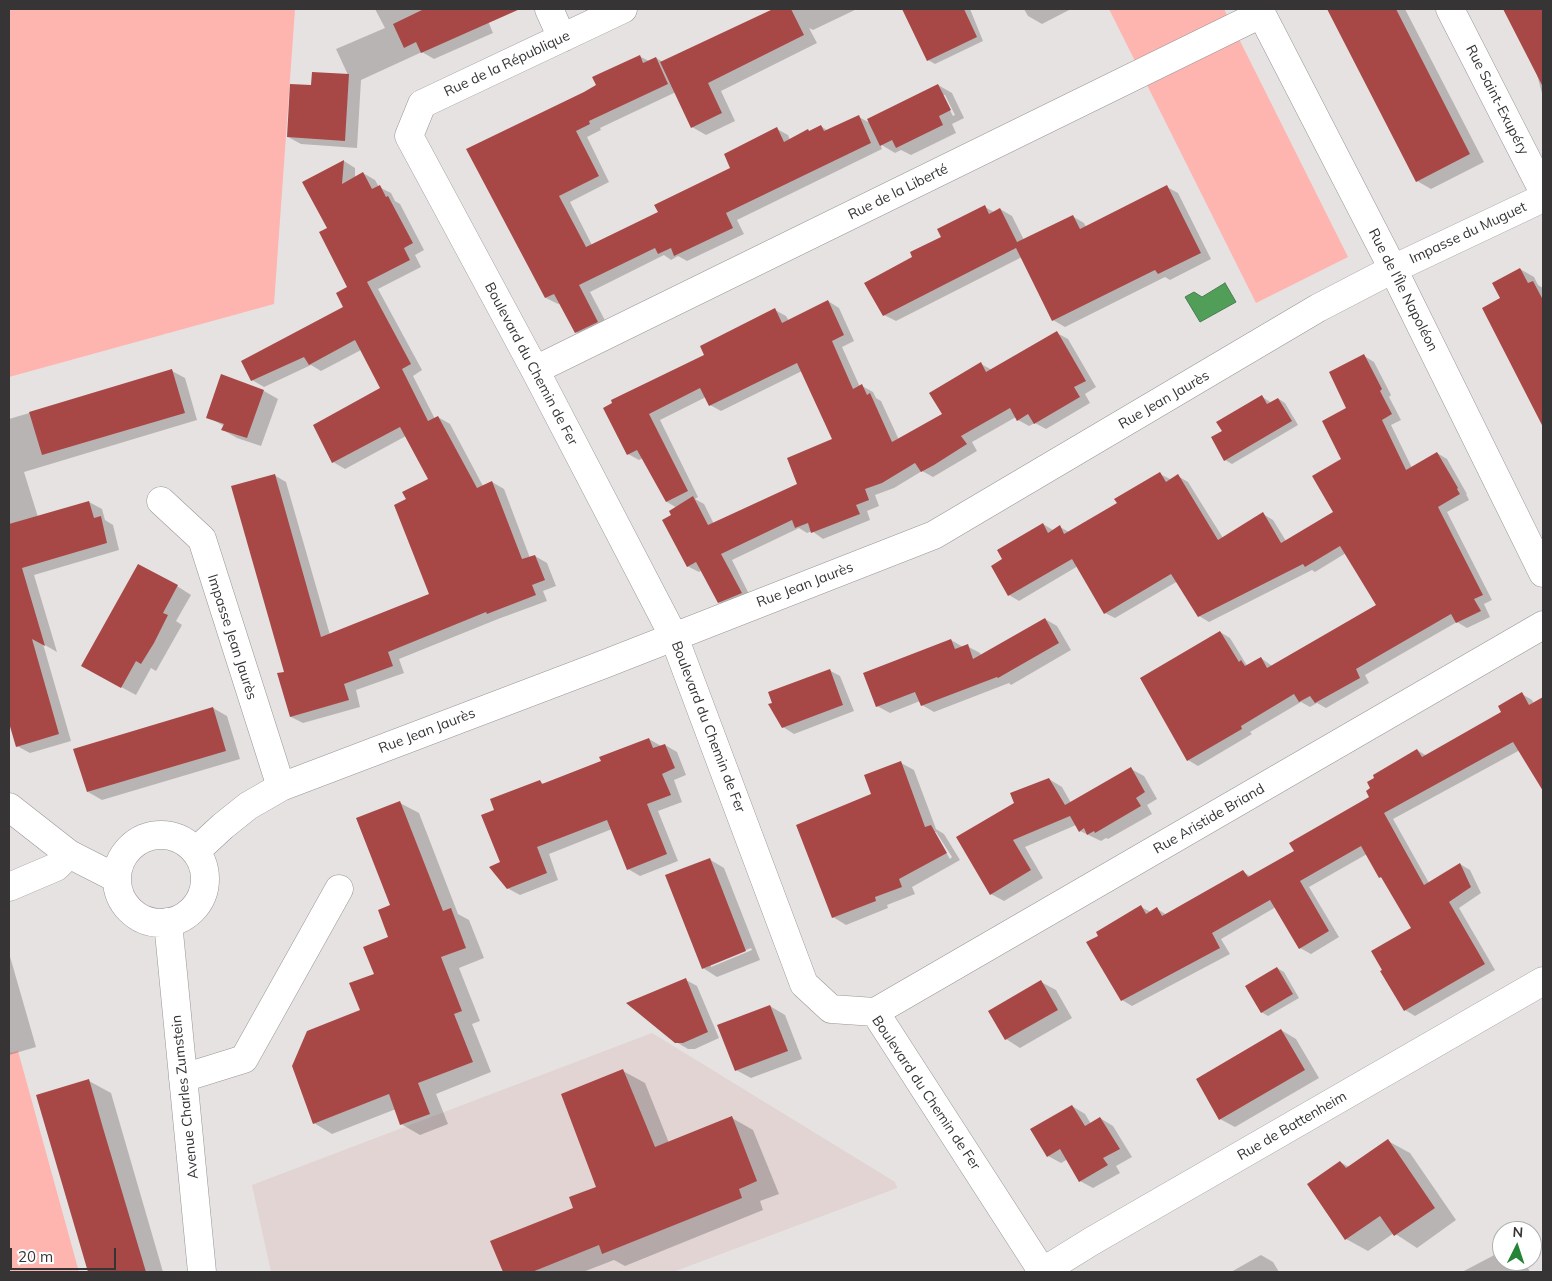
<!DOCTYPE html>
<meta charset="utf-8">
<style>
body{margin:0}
#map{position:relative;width:1552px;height:1281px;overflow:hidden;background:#e6e2e1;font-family:Mulish,sans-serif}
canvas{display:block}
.frame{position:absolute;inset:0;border:10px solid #363434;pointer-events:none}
.north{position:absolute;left:1492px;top:1221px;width:50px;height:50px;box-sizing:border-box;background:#fff;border:1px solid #afaeae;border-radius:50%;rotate:4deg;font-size:14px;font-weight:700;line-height:20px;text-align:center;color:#363434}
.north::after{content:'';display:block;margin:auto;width:18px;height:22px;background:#268436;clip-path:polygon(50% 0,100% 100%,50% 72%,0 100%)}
.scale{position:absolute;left:10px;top:1248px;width:106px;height:22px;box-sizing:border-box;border:2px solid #363434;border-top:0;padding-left:6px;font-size:15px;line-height:18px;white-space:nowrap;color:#363434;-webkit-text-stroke:4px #fff;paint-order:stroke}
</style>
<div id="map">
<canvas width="1552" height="1281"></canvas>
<div class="frame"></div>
<div class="north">N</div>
<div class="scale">20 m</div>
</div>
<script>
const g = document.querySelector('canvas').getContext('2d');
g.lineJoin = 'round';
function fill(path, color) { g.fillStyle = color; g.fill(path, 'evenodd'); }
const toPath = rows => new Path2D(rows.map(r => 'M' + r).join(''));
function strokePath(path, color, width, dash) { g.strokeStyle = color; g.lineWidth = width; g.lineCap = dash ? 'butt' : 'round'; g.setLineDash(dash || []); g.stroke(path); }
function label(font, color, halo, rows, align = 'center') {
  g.font = font + ' Mulish,sans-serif'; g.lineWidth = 5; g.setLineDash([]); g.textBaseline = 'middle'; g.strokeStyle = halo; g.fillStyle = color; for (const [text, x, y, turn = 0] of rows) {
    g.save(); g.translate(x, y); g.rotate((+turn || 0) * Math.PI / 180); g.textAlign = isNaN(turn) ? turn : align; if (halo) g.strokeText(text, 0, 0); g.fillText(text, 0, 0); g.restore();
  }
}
fill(toPath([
 [652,1033,895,1182,897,1188,673,1272,271,1272,252,1185]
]), '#e1d4d2');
fill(toPath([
 [9,9,295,9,274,304,9,377],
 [1109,9,1224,9,1348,257,1256,303],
 [18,1051,79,1272,9,1272,9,1053]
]), '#feb4af');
const water = toPath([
 [1225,283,1236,302,1200,322,1185,297,1194,292,1202,297,1225,283]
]);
fill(water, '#519e59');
strokePath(water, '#497e4e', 1);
fill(toPath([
 [375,9,483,9,493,33,434,59,422,52,361,80,357,148,301,144,288,137,312,87,348,75,336,49,385,28],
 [776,9,857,9,813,30,809,28,817,43,721,91,735,121,706,135,692,127,676,92,600,128,601,130,587,137,609,182,570,202,592,245,659,213,732,169,777,129,788,135,790,140,821,126,828,131,859,117,870,123,938,85,952,93,964,118,952,124,956,133,911,155,901,150,895,153,880,144,882,149,737,220,744,234,687,261,678,256,671,260,664,255,590,292,609,328,588,339,576,332,560,303,558,304,546,298,468,150,598,86,639,56,649,61,656,58,663,62],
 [942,95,945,95,955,115,953,116],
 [904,9,970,9,983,41,935,64,928,60],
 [1024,9,1071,9,1042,24,1028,16],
 [1329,9,1405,9,1484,162,1431,189,1417,181],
 [1504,9,1543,9,1543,97,1532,56,1527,53],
 [344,161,355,168,355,178,363,173,375,180,379,187,391,193,395,201,400,204,424,250,415,255,421,267,378,289,422,370,413,376,435,419,438,417,450,424,483,486,492,482,504,489,530,558,535,556,547,563,556,586,543,591,547,601,498,619,399,659,404,673,356,690,360,707,303,723,291,717,285,672,274,475,286,482,330,635,431,594,429,479,406,436,345,469,333,462,382,389,361,350,321,371,311,365,264,387,252,380,345,308,348,287,328,229,304,183],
 [1167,187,1178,193,1211,259,1170,280,1165,277,1065,327,1053,320,1022,257,896,321,884,315,913,257,985,207,994,212,1000,209,1012,216,1024,240,1072,216,1084,223,1086,227],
 [1520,269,1534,277,1538,285,1543,288,1543,408,1531,401,1502,299],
 [828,301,839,308,854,341,842,347,860,387,862,386,873,392,876,398,881,401,899,440,944,414,981,364,992,370,1057,333,1068,339,1096,387,1085,394,1090,403,1046,429,1035,423,1029,426,1018,420,1016,417,972,442,977,451,933,477,922,471,894,488,875,495,879,506,867,511,870,520,823,539,812,531,807,533,799,528,732,560,752,600,730,608,719,602,702,570,699,572,687,566,673,515,677,508,667,502,643,458,639,460,628,454,605,408,706,355,775,310,786,316,789,321],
 [802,371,834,440,799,484,714,524,704,504,695,499,698,497,660,420,706,397,710,405,721,411],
 [1364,356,1374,362,1391,395,1389,397,1401,420,1391,425,1412,468,1437,453,1447,459,1467,494,1466,494,1469,500,1447,512,1492,600,1484,604,1490,617,1467,628,1457,622,1365,675,1369,683,1326,708,1317,703,1310,707,1301,702,1250,732,1252,734,1198,766,1188,760,1142,678,1220,632,1230,638,1246,664,1248,666,1261,658,1272,666,1378,606,1346,553,1315,572,1312,570,1209,622,1199,616,1178,581,1115,618,1105,613,1078,566,1019,601,1009,595,1004,560,1043,524,1053,530,1060,527,1069,532,1118,503,1160,474,1170,479,1178,476,1188,482,1223,538,1263,514,1273,520,1286,541,1335,512,1343,460,1348,409],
 [172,371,185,378,197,420,24,472,38,517,89,502,102,509,105,520,113,525,119,550,34,575,57,652,43,644,71,741,30,753,17,746,9,719,9,419],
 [264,391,278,399,261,446,237,438,223,430,224,426,208,417],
 [1262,397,1269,401,1271,404,1279,399,1285,403,1298,425,1232,464,1225,460,1224,431],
 [177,586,191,595,176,621,182,625,156,671,151,668,136,695,97,674],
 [1045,619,1057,626,1071,650,1011,685,1009,683,934,712,922,705,920,701,890,713,877,706,951,640,963,647,967,646,980,653,981,656],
 [829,670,840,676,854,711,794,734,783,727],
 [1522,694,1532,700,1534,704,1536,702,1543,707,1543,780,1535,775,1520,750,1393,819,1429,883,1460,864,1470,870,1481,893,1459,908,1495,970,1415,1016,1405,1010,1413,929,1385,880,1380,877,1367,854,1309,887,1339,937,1311,954,1300,948,1276,907,1221,939,1230,954,1132,1006,1122,1000,1100,936,1141,907,1151,912,1157,909,1167,915,1243,872,1252,877,1295,852,1371,797,1417,750,1427,756,1503,713],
 [213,708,227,716,240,759,102,800,88,792],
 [649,739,661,746,665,745,677,752,686,775,674,780,682,802,658,811,678,861,640,876,628,869,612,829,549,854,558,880,520,895,507,888,502,863,495,810,540,782,544,784,602,761],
 [901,763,914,770,936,829,944,834,960,860,912,887,915,894,887,905,888,908,846,925,833,917,873,795],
 [934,832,936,832,952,857,950,859],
 [1131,769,1144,776,1157,799,1147,805,1152,814,1108,839,1106,838,1101,841,1080,831,1076,825,1025,847,1043,878,1004,901,991,894,1016,804,1049,779,1062,787,1071,803],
 [400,803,419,813,458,914,469,920,484,958,459,968,480,1021,472,1024,491,1072,436,1094,448,1124,420,1135,401,1124,396,1109,332,1134,314,1123,361,1011,390,938,391,906],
 [709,859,724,868,760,960,717,977,703,968],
 [751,948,752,950,711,967,711,964],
 [9,953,36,1047,9,1055],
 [1277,968,1284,972,1299,998,1268,1016,1261,1012],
 [686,980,697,986,719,1038,695,1049,688,1049,676,1042],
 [1041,982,1056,990,1072,1018,1020,1048,1006,1039],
 [770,1006,785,1015,802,1059,751,1078,736,1070],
 [1281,1030,1296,1039,1319,1078,1235,1127,1220,1119],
 [623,1071,645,1083,669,1143,732,1118,753,1130,779,1194,760,1201,763,1210,625,1266,614,1260,583,1272,505,1272,492,1241,575,1208,598,1187],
 [89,1081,111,1093,163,1272,90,1272,38,1096],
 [1072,1106,1085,1114,1091,1124,1100,1118,1113,1126,1132,1157,1116,1166,1120,1173,1093,1188,1080,1181,1068,1159,1061,1163,1048,1156],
 [1388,1141,1410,1153,1456,1220,1417,1248,1394,1233,1368,1251,1346,1239,1340,1162,1349,1167],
 [1502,1251,1502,1261,1524,1261,1530,1272,1462,1272],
 [1261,1255,1273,1262,1279,1272,1231,1272]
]), '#0003');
fill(toPath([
 [424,9,520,9,421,53,416,42,404,48,393,24],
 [773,9,791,9,804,35,708,83,722,113,691,128,660,62],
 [902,9,964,9,977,37,927,61],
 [1327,9,1396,9,1470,154,1416,182],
 [1503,9,1543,9,1543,87],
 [640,55,643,63,656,57,668,84,589,121,590,124,576,131,599,176,559,196,586,247,658,212,654,205,730,168,724,154,777,127,784,142,808,129,809,131,821,125,824,131,859,115,871,143,726,213,733,228,674,256,671,248,658,254,655,248,579,285,598,322,575,333,554,294,545,298,466,149,584,92,596,85,592,77],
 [312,72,349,74,345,141,287,137,290,84,311,85],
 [938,84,951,110,939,116,943,125,896,148,892,140,880,146,867,119],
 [344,160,342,184,363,172,372,189,380,185,386,197,388,196,413,243,404,248,410,260,367,282,411,364,402,369,428,421,438,416,477,488,492,481,522,559,535,555,545,580,532,585,536,595,487,614,486,612,388,652,393,666,344,684,349,700,290,717,277,673,284,672,231,486,275,474,321,637,429,594,394,505,406,499,402,492,428,479,400,427,332,463,313,425,380,388,355,340,309,365,304,357,251,381,241,361,343,307,336,293,347,287,319,232,327,228,302,182],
 [1167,185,1201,253,1158,274,1155,270,1052,321,1016,248,883,316,864,283,912,257,910,252,941,237,937,229,985,205,989,214,1000,208,1017,242,1073,215,1080,229],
 [1520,268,1528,283,1533,281,1543,300,1543,427,1482,308,1500,298,1492,283],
 [828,300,844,335,832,341,853,389,862,384,867,395,870,393,892,442,942,414,929,393,981,362,986,372,1057,331,1086,381,1074,387,1080,397,1034,424,1028,414,1017,421,1010,408,961,436,967,444,934,465,921,472,915,463,882,483,865,489,869,500,856,505,860,514,811,533,808,523,795,528,792,520,721,554,742,593,718,603,696,562,687,567,662,520,671,515,669,511,693,496,708,525,797,484,787,458,832,439,797,363,709,406,700,388,649,414,688,491,666,502,637,450,627,455,603,408,612,403,611,400,704,355,700,346,775,308,782,323],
 [1364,354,1382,389,1380,391,1392,414,1382,420,1406,470,1437,452,1458,488,1457,489,1460,494,1438,507,1483,595,1474,599,1481,611,1456,623,1451,614,1356,669,1360,678,1315,703,1310,696,1299,702,1294,694,1241,726,1242,729,1187,761,1140,678,1220,631,1239,662,1241,660,1245,666,1261,657,1267,668,1376,605,1340,546,1305,567,1303,564,1198,617,1171,574,1104,614,1072,559,1008,596,991,566,1002,559,997,550,1043,523,1048,533,1060,525,1064,534,1117,503,1114,499,1160,472,1166,482,1178,474,1218,540,1263,512,1281,543,1333,512,1312,476,1341,459,1322,421,1346,408,1329,372],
 [172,369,185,413,42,455,29,412],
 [221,374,264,390,247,438,221,430,224,424,206,418],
 [1262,395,1267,404,1278,398,1292,421,1224,461,1211,437,1222,431,1216,422],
 [89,501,94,518,101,516,107,543,22,568,45,646,32,639,59,734,16,747,9,723,9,524],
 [138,564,178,585,163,613,168,615,154,643,141,664,136,661,121,688,81,666],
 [1045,618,1059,643,998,678,997,677,921,706,915,692,876,707,863,673,951,639,955,649,968,644,973,659],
 [830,669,843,705,782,728,768,704,772,703,768,692],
 [1522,692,1529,705,1543,697,1543,791,1513,742,1384,813,1424,885,1460,863,1471,887,1449,902,1485,964,1404,1011,1380,971,1382,970,1371,951,1411,928,1381,877,1379,878,1361,846,1300,881,1329,931,1299,949,1270,900,1212,933,1220,948,1121,1001,1086,942,1098,936,1096,932,1141,905,1146,914,1157,907,1162,916,1243,870,1248,877,1294,851,1289,843,1369,797,1366,791,1370,788,1367,782,1374,778,1373,775,1417,749,1422,757,1501,712,1498,706],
 [213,707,226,751,87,792,73,749],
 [649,738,653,748,665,744,675,768,662,774,671,795,647,804,667,854,627,870,607,820,537,847,547,873,507,889,489,867,500,862,481,815,494,810,490,799,540,780,542,784,601,761,599,757],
 [901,761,925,827,931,825,947,853,899,879,902,887,875,897,876,901,832,918,796,825,871,794,864,775],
 [1131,767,1145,792,1136,798,1141,806,1095,833,1094,831,1087,835,1084,828,1079,832,1070,816,1013,840,1031,870,990,895,956,837,1014,803,1010,793,1049,778,1065,805],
 [400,801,443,911,451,908,466,948,441,957,462,1011,454,1014,473,1062,418,1083,430,1114,400,1125,389,1094,313,1124,292,1066,307,1031,360,1010,349,983,374,974,363,947,388,937,378,910,390,905,356,818],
 [710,858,746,951,702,969,665,875],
 [1277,967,1293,994,1261,1013,1245,986],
 [686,978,708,1032,683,1043,675,1043,626,1003],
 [1041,980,1058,1010,1005,1040,988,1011],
 [770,1005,788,1051,735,1071,717,1025],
 [1281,1029,1305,1070,1219,1120,1196,1079],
 [623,1069,655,1147,732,1116,757,1181,739,1189,742,1198,602,1254,599,1245,532,1272,503,1272,490,1241,573,1208,569,1197,596,1187,561,1094],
 [89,1079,103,1128,146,1272,88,1272,36,1095],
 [1072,1105,1085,1126,1100,1117,1120,1149,1103,1158,1108,1165,1079,1182,1060,1149,1047,1157,1030,1129],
 [1388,1139,1435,1208,1394,1236,1380,1216,1345,1240,1307,1184,1340,1161,1346,1168]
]), '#a84846');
const minor = toPath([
 [549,9,562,38],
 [623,9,422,104,409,136,535,370,674,637,804,984,831,1009,875,1012,1042,1271,1039,1272],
 [1450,9,1543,191],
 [535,370,1261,14],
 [161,501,202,539,281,787],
 [9,807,69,854,116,878],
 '117 879a44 44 0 1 1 88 0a44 44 0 1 1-88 0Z',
 [196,851,223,826,248,806,281,787,602,665,934,535,1318,308,1393,269,1543,198],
 [9,887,56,867,69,854],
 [168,922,202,1272],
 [875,1012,1543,625],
 [183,1078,244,1059,339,889],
 [1042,1272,1092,1241,1543,981]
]);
const major = toPath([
 [1259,9,1393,269,1543,573]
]);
strokePath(minor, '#9a9595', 29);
strokePath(major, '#9a9595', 29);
strokePath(minor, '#fff', 28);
strokePath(major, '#fff', 28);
label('14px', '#363434', '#fff', [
 ["Rue de la République",507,64,-25],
 ["Rue Saint-Exupéry",1497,100,63],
 ["Rue de la Liberté",898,192,-26],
 ["Impasse du Muguet",1468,233,-25],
 ["Rue de l'Île Napoléon",1403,290,63],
 ["Boulevard du Chemin de Fer",531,364,62],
 ["Rue Jean Jaurès",1164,400,-30],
 ["Rue Jean Jaurès",805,585,-21],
 ["Impasse Jean Jaurès",232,637,72],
 ["Boulevard du Chemin de Fer",708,727,69],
 ["Rue Jean Jaurès",427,731,-21],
 ["Rue Aristide Briand",1209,819,-30],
 ["Boulevard du Chemin de Fer",926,1093,56],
 ["Avenue Charles Zumstein",185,1097,-96],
 ["Rue de Battenheim",1292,1126,-30]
]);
</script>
